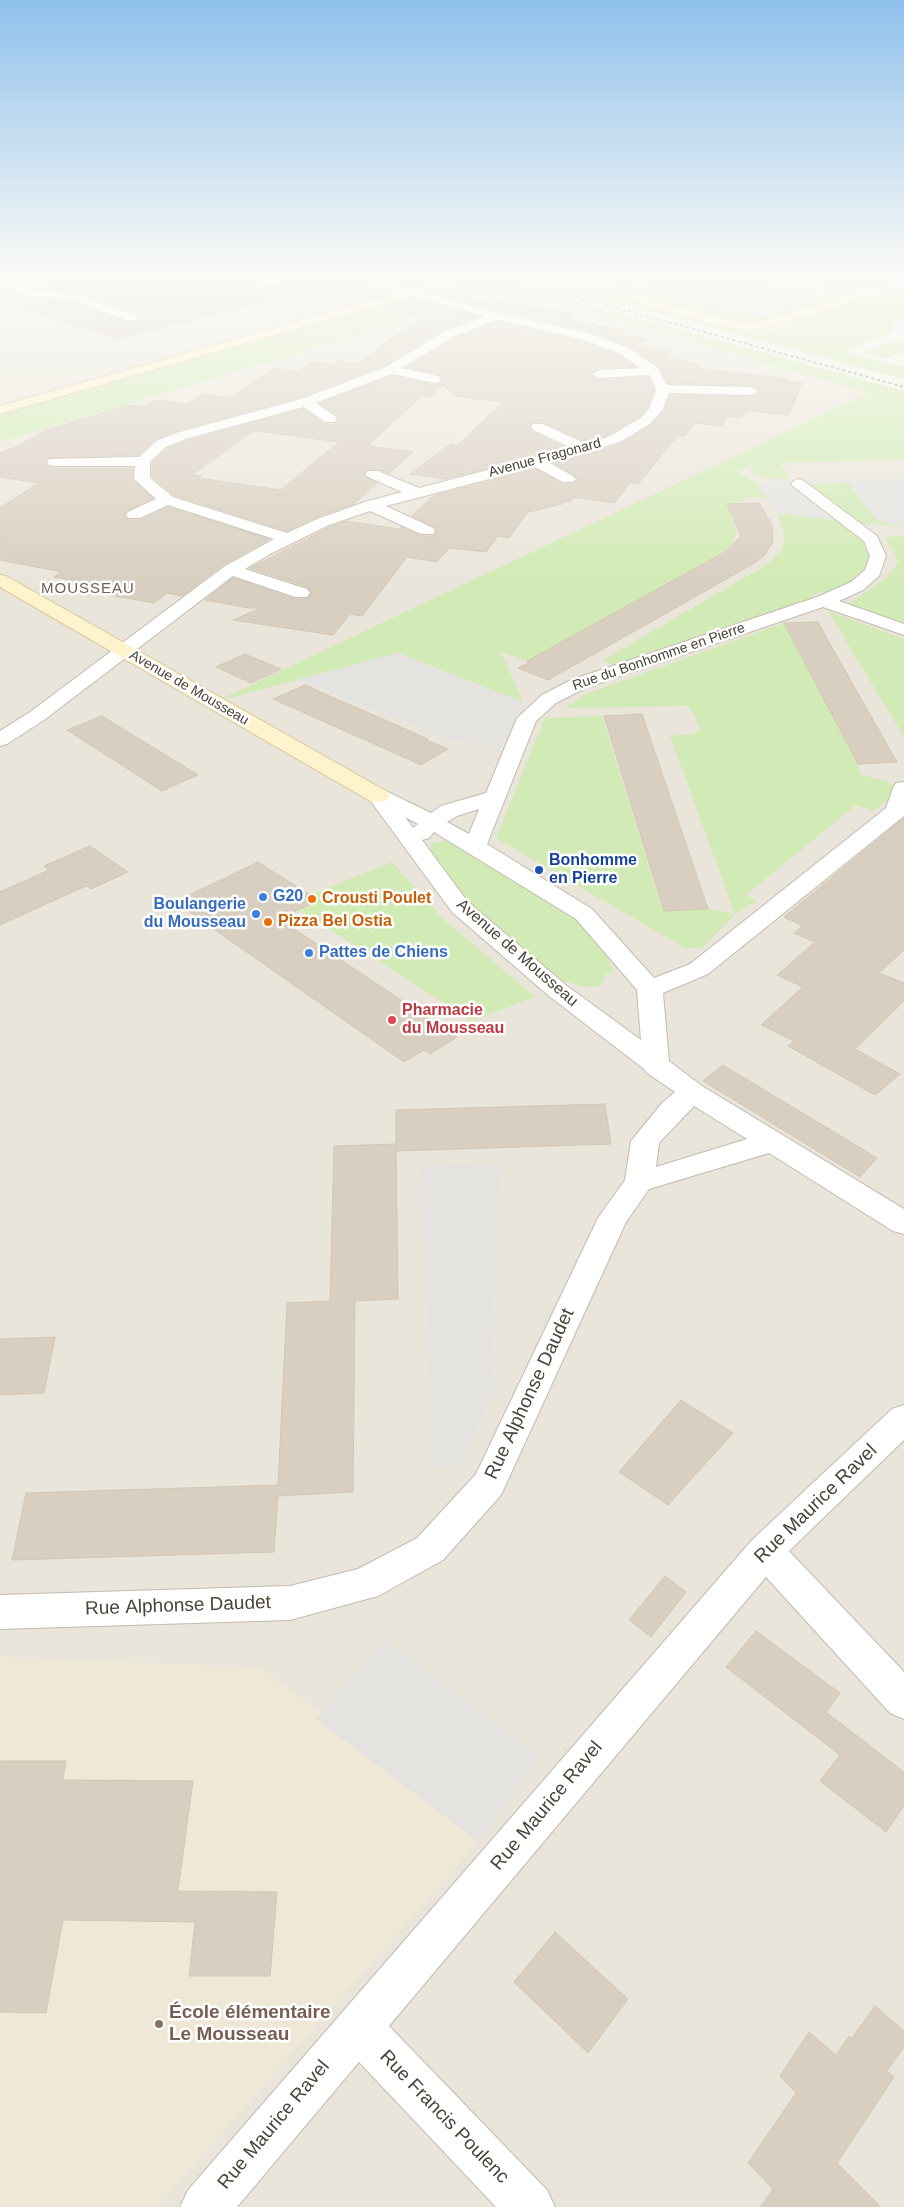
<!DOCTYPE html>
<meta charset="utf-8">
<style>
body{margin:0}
canvas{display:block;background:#f6f3ec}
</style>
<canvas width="904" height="2207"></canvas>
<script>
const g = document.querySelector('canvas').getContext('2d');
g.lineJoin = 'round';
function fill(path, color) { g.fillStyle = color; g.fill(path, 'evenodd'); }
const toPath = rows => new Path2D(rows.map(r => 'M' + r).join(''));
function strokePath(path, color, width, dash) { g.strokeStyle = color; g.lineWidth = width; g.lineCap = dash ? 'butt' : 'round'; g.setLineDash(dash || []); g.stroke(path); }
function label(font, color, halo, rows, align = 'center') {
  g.font = font + ' Arial,sans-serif'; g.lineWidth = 5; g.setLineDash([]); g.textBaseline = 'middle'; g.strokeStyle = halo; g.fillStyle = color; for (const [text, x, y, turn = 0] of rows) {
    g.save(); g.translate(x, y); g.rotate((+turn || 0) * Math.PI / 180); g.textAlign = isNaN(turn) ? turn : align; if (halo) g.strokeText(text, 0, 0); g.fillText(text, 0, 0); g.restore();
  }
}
fill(toPath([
 [0,276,471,276,587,308,594,305,904,391,904,2207,0,2207]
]), '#eae5da');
fill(toPath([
 [0,1657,261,1668,484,1835,157,2207,0,2207]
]), '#efe8d6');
fill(toPath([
 [484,276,904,391,904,460,780,463,789,479,770,479,749,472,758,464,736,471,757,483,767,497,748,498,739,503,727,504,737,533,730,548,715,558,527,661,501,652,523,702,398,653,215,702,868,393,582,310,586,307,475,277],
 [526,276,539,276,546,280,560,284,607,287,638,303,667,312,718,326,763,330,778,328,904,287,904,320,895,322,891,333,845,351,904,367,904,379,613,302],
 [603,276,625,276,631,282,641,285,764,315,805,300,818,304,760,322,742,321,659,301],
 [778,276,903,276,827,300,814,297,833,289],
 [371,305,408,315,394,325,0,442,0,415,257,338,353,313],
 [893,341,904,344,904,352,884,359,862,353],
 [848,483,877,520,902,527,849,522,871,539,873,572,841,593,818,592,809,599,614,665,602,661,768,564,782,549,785,536,777,513,847,521,799,484],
 [904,536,904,630,843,608,884,580,899,562,885,537],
 [828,611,904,639,904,737],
 [784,623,858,764,860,774,904,787,873,811,856,805,746,895,757,901,735,914,702,948,685,948,496,838,545,718,602,716,663,911,708,909,735,914,670,736,693,734,701,729,689,706,566,708,583,695],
 [442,841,455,843,581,922,604,947,613,972,606,974,600,986,583,987,568,982,559,982,468,905,431,855,430,844],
 [392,862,443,919,535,997,472,1021,293,906,315,893]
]), '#d2eab5');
fill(toPath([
 [625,276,765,276,765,279,778,283,824,294,764,315,748,315,647,290,651,288,631,282],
 [904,478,904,529,902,527,877,520,848,483,800,484,848,522,777,513,757,483],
 [398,653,523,702,500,749,477,742,456,741,298,680],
 [500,1164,490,1363,491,1375,499,1378,459,1466,433,1467,421,1166],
 [385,1640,538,1755,479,1842,316,1719]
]), '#e5e3e0');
const building = toPath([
 [81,276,241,276,244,280,261,285,276,285,296,280,300,276,348,276,350,280,392,293,362,301,316,288,118,339,55,319,16,304,28,301,14,292,24,298,67,300,132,324,139,320,137,313,73,291,30,288,81,276],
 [372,276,452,276,411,288,372,276],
 [478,276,518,276,519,284,465,299,539,307,536,309,573,313,566,320,596,324,593,326,626,330,620,335,647,339,640,346,673,350,666,358,700,364,696,368,789,379,788,381,802,383,789,415,748,411,740,418,727,416,722,426,695,423,685,436,678,435,638,484,630,483,614,503,574,497,570,502,563,501,562,504,528,512,509,538,498,536,486,552,450,548,436,562,407,557,362,616,350,614,333,635,233,620,261,608,249,608,205,600,233,578,294,599,307,599,312,593,308,587,250,568,330,527,346,521,399,529,401,527,420,536,433,536,437,532,435,527,412,516,433,496,535,469,562,484,573,484,577,478,555,464,621,444,651,425,664,412,670,395,751,397,760,392,751,385,668,383,659,366,630,346,589,331,430,293,475,280,478,276],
 [411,298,479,316,446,328,385,365,300,397,178,430,155,439,138,455,47,458,45,463,49,467,54,468,133,468,133,480,153,498,126,511,124,516,128,520,141,520,168,507,269,539,224,564,182,596,167,593,154,603,82,590,91,584,54,577,62,572,0,560,0,508,39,483,0,477,0,453,16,447,44,431,128,405,144,407,154,400,187,404,203,394,230,398,274,368,300,372,311,362,334,364,338,361,357,364,420,318,381,307,411,298],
 [498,322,579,341,620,356,635,366,599,368,590,375,599,380,648,377,654,389,647,408,639,417,609,434,587,442,544,422,533,422,529,426,532,432,566,448,445,479,410,474,451,444,458,445,503,402,456,396,443,385,429,397,423,396,405,411,368,446,413,452,389,473,378,469,367,470,364,475,377,483,354,504,316,517,287,531,174,495,152,477,152,463,167,449,190,440,304,409,324,424,335,424,339,420,337,415,320,403,392,376,434,385,439,384,443,380,439,374,407,367,456,338,498,322],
 [256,431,339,442,281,490,198,478,201,476,192,475,247,435,256,431],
 [759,503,772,525,773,542,764,556,753,564,548,680,518,668,530,662,527,661,725,552,741,536,727,504,759,503],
 [818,622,830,644,897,762,858,764,784,623,818,622],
 [245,654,281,669,251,683,216,667,245,654],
 [305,685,428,739,426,740,448,749,421,765,273,699,305,685],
 [642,714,708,909,664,911,604,716,642,714],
 [102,716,198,775,162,791,67,730,102,716],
 [904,818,904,950,879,973,904,983,904,1001,855,1049,900,1074,875,1095,788,1046,794,1041,761,1025,803,987,777,975,815,942,794,933,803,926,784,917,904,818],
 [90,846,128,872,91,889,86,886,0,925,0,892,49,870,44,866,90,846],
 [258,862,318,900,279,919,457,1037,430,1054,424,1050,404,1062,175,902,258,862],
 [723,1065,877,1158,860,1177,703,1081,723,1065],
 [605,1104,611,1144,396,1151,396,1110,605,1104],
 [396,1144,398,1299,355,1301,353,1492,278,1496,274,1552,12,1560,26,1493,278,1485,287,1303,330,1301,334,1146,396,1144],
 [55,1337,44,1393,0,1395,0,1339,55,1337],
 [681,1400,733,1433,668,1505,619,1472,681,1400],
 [665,1576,686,1592,651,1637,629,1620,665,1576],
 [756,1631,840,1693,826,1712,904,1772,904,1806,886,1832,820,1781,840,1755,726,1667,756,1631],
 [0,1761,66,1761,63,1780,193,1781,178,1891,277,1892,270,1976,189,1976,195,1922,63,1920,46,2013,0,2012,0,1761],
 [555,1932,628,1999,588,2053,514,1982,555,1932],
 [875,2006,904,2031,904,2047,887,2071,894,2077,837,2163,881,2207,760,2207,773,2189,748,2163,796,2093,780,2076,809,2032,836,2055,849,2036,852,2038,875,2006]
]);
fill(building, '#d8cfc1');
strokePath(building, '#d3c7b4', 1);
const street = toPath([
 [0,276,9,276,31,291,72,293,136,315,138,318,132,322,128,321,67,298,24,296,0,280,0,276],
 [243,276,262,277,298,276,296,278,276,283,261,283,245,278,243,276],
 [401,287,499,313,588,333,629,348,658,368,667,385,751,387,758,391,751,395,669,393,662,411,650,424,620,442,550,463,573,476,576,479,573,482,563,482,535,467,386,506,433,528,435,531,433,534,421,534,370,511,329,525,270,554,245,569,307,589,310,593,307,597,295,597,233,576,44,720,7,744,0,746,0,731,30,712,225,566,274,539,168,505,140,518,128,518,126,515,128,512,156,499,134,479,135,466,54,466,49,465,47,462,49,459,139,457,156,441,179,432,301,399,386,367,447,330,485,316,397,292,395,290,397,288,401,287],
 [498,320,580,339,621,354,640,368,599,370,592,374,599,378,649,375,656,389,649,409,640,418,610,436,587,444,543,424,533,424,531,427,533,430,572,448,419,488,378,471,368,471,365,474,368,477,402,492,365,502,317,519,287,533,173,497,150,478,150,462,166,447,189,438,304,407,325,422,335,422,337,419,335,416,316,403,392,374,434,383,439,382,441,379,439,376,402,368,455,336,498,320],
 [799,479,804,481,877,536,886,556,879,576,863,590,839,601,904,624,904,635,823,607,585,688,556,703,536,721,487,844,592,909,654,978,690,964,886,808,893,788,896,783,904,782,904,816,708,974,663,993,669,1061,702,1086,904,1209,904,1234,893,1231,769,1153,649,1189,626,1222,501,1495,443,1560,378,1596,290,1620,0,1629,0,1595,290,1586,358,1569,417,1538,476,1474,598,1218,625,1180,631,1141,662,1103,675,1092,647,1073,644,1069,549,996,452,912,367,796,370,791,378,790,386,791,431,813,441,806,486,793,517,718,542,695,571,680,817,597,851,582,865,570,870,556,864,541,794,487,791,484,794,481,799,479],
 [479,809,469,834,447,822,457,816,479,809],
 [405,817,418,824,413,828,405,817],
 [434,832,576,919,637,990,641,1040,567,986,468,902,422,840,429,838,434,832],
 [694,1106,747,1139,656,1167,659,1143,694,1106],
 [904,1405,904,1440,789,1551,904,1672,904,1719,890,1713,766,1577,389,2026,547,2190,555,2207,496,2207,359,2062,237,2207,180,2207,188,2190,752,1540,892,1409,904,1405]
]);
const secondary = toPath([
 [350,276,366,276,405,288,406,291,458,276,476,276,474,278,0,414,0,406,398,293,351,278,350,276],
 [547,276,573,279,598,276,597,278,614,283,654,301,723,319,743,322,760,321,775,317,904,279,904,286,783,323,760,329,743,330,718,326,646,305,606,287,589,283,573,285,552,282,547,276],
 [0,575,6,576,386,791,389,796,386,801,378,802,370,801,0,587,0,575]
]);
strokePath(street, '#c2bbae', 2);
strokePath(secondary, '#d6c79b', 2);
fill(street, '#fff');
fill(secondary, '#fff3cd');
strokePath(toPath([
 [501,276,904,387]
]), '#9a9a9a', 2, [3, 3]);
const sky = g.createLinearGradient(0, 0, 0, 585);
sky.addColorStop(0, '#8fc1ec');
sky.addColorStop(0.47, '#fbfaf6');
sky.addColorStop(1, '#fbfaf600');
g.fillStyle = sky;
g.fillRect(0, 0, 904, 585);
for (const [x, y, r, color] of [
 [539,870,5,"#1a4fb4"],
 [263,897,5,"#3f7fe0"],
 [312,899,5,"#e8710a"],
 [256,914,5,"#3f7fe0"],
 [268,922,5,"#e8710a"],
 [309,953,5,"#3f7fe0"],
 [392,1020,5,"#e0444e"],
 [159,2024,5,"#8d6e63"]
]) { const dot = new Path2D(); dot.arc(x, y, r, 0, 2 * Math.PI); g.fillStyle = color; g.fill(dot); strokePath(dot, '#fff', 2); }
label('14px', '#4b4439', '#fff', [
 ["Avenue Fragonard",545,458,-15],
 ["Rue du Bonhomme en Pierre",659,657,-19],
 ["Avenue de Mousseau",189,688,30]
]);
g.letterSpacing = '1px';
label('15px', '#6e6250', '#fff', [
 ["MOUSSEAU",88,589]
]);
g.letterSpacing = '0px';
label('bold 16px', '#164399', '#fff', [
 ["Bonhomme",549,861],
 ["en Pierre",549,879]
], 'left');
label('bold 16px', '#366cbe', '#fff', [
 ["G20",273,897],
 ["Boulangerie",246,905,"right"],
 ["du Mousseau",246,923,"right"],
 ["Pattes de Chiens",319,953]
], 'left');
label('bold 16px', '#c56008', '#fff', [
 ["Crousti Poulet",322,899],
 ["Pizza Bel Ostia",278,922]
], 'left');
label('16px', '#4b4439', '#fff', [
 ["Avenue de Mousseau",517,953,41]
]);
label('bold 16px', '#be3a42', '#fff', [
 ["Pharmacie",402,1011],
 ["du Mousseau",402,1029]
], 'left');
label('19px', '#4b4439', '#fff', [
 ["Rue Alphonse Daudet",530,1394,-65],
 ["Rue Maurice Ravel",816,1504,-44],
 ["Rue Alphonse Daudet",178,1606,-2],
 ["Rue Maurice Ravel",547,1806,-50],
 ["Rue Francis Poulenc",444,2117,46],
 ["Rue Maurice Ravel",274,2125,-50]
]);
label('bold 19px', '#785e54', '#fff', [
 ["École élémentaire",169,2013],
 ["Le Mousseau",169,2035]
], 'left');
</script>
